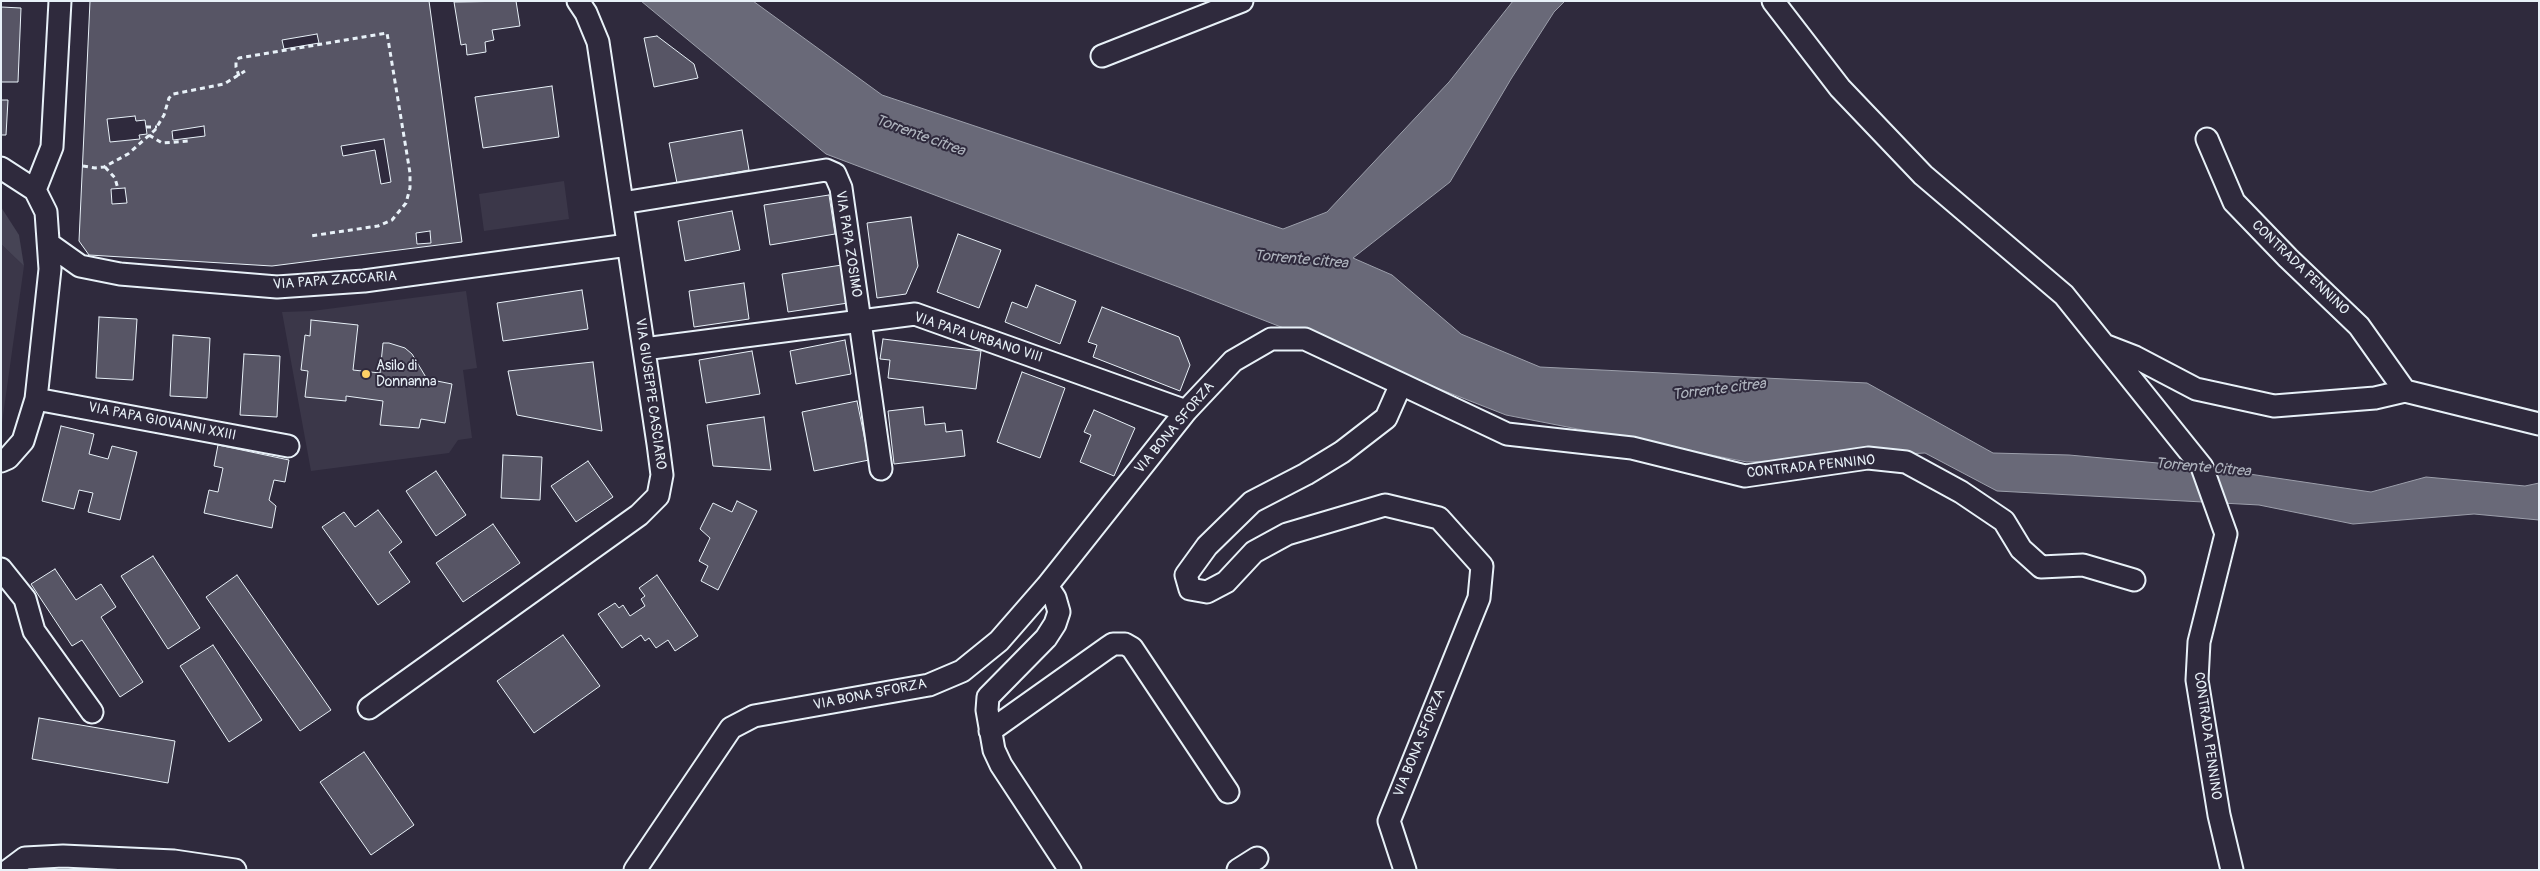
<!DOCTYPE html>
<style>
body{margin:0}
#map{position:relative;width:2540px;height:871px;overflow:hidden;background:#2f2a3d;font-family:Pangolin,sans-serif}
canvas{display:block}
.frame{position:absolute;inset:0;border:2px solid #e8f1f8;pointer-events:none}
</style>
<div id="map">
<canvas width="2540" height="871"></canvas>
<div class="frame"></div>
</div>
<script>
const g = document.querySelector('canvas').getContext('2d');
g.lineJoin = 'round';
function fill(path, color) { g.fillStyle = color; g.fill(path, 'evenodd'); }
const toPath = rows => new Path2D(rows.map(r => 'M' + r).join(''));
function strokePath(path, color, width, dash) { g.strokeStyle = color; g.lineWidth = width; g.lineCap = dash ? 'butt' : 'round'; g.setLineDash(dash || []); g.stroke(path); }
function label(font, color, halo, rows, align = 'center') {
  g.font = font + ' Pangolin,sans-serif'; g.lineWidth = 4; g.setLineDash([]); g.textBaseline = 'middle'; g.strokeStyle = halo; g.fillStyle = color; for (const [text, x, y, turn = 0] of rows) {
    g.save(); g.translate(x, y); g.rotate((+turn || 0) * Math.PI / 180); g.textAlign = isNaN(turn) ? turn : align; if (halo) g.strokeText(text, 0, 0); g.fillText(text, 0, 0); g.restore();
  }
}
fill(toPath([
 [564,181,569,219,484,231,479,194],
 [1,244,24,266,1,430],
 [466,291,477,368,463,370,472,438,458,440,449,453,311,471,282,312,312,311]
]), '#3b3749');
fill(toPath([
 [1,207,19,235,24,266,1,244]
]), '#464455');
const water = toPath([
 [641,1,753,1,882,95,1283,229,1327,212,1449,82,1513,1,1565,1,1554,12,1511,79,1450,182,1353,258,1392,275,1461,334,1540,367,1867,383,1993,453,2069,455,2202,467,2371,492,2426,477,2525,486,2539,483,2539,520,2474,514,2353,524,2259,505,1997,491,1925,453,1747,462,1506,415,1189,291,826,154,641,1]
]);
fill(water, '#696978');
strokePath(water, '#9c9fab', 1);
const building = toPath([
 [90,1,429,1,462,242,272,266,89,255,79,241,90,1],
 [516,1,520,26,492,30,494,40,485,42,486,52,467,55,466,44,461,45,454,2,516,1],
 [1,7,21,8,18,82,1,82,1,7],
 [317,34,319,43,284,49,282,40,317,34],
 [657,36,694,64,698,78,654,87,644,38,657,36],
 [552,86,559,137,483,148,475,97,552,86],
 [1,100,8,100,6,135,1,135,1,100],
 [135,116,136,121,145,120,147,134,139,135,140,139,110,142,107,119,135,116],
 [204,126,205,136,173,140,172,131,204,126],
 [742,130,749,170,677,183,669,143,742,130],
 [384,139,391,182,381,184,375,150,343,156,341,146,384,139],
 [125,188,127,203,112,204,111,189,125,188],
 [829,195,835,234,770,245,764,205,829,195],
 [732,211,740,250,685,261,678,221,732,211],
 [911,217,918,266,906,294,877,298,867,223,911,217],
 [430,231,431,243,417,244,416,233,430,231],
 [958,234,1001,250,979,308,937,292,958,234],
 [842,265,848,303,788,312,782,274,842,265],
 [744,283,749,319,694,327,689,291,744,283],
 [1036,285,1076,301,1060,344,1005,322,1012,302,1027,308,1036,285],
 [582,290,588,329,503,341,497,303,582,290],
 [1102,307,1179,337,1190,365,1180,391,1093,357,1097,345,1088,342,1102,307],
 [99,317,137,319,133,380,96,378,99,317],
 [311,320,358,325,353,370,380,373,383,343,389,343,405,348,412,354,427,379,452,384,445,423,421,419,419,428,380,425,383,401,346,396,346,401,305,397,308,371,301,370,305,335,310,336,311,320],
 [173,335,210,338,207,398,170,396,173,335],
 [883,339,981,351,976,389,888,378,890,360,880,359,883,339],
 [845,340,851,374,796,384,790,351,845,340],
 [752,351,760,394,706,403,699,360,752,351],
 [244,354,280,356,277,417,240,415,244,354],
 [593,362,602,431,517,415,508,371,593,362],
 [1022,372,1065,388,1040,458,997,442,1022,372],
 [857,401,869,460,814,471,802,412,857,401],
 [923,407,925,425,945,423,946,432,962,430,965,456,894,464,888,411,923,407],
 [1094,410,1135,428,1114,476,1080,462,1091,435,1084,432,1094,410],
 [764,417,771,470,713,466,707,425,764,417],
 [61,426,94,434,89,454,108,459,112,446,137,452,120,520,88,512,93,493,79,490,74,509,42,501,61,426],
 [218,445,289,460,285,482,274,480,269,500,276,506,272,528,204,513,209,490,218,492,223,468,214,466,218,445],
 [503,455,542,457,540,500,501,498,503,455],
 [588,461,613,497,576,522,551,486,588,461],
 [436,471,466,515,436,536,406,491,436,471],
 [737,501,757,511,718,590,701,581,708,566,699,561,710,538,700,529,713,503,732,512,737,501],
 [378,510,402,542,389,552,410,582,378,605,322,527,344,512,355,527,378,510],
 [493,524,520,563,463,602,436,563,493,524],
 [153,556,200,628,168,649,121,576,153,556],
 [55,569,76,600,101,584,116,607,101,617,143,682,120,697,82,640,72,646,31,584,55,569],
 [237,575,331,710,300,731,206,597,237,575],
 [657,575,698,636,675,651,668,640,656,648,649,638,645,641,641,635,622,648,598,614,615,603,619,608,623,605,630,616,645,606,641,599,645,596,639,588,657,575],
 [563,635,600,686,534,733,497,681,563,635],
 [213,645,262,720,229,742,180,666,213,645],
 [39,718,175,741,168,783,32,759,39,718],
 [364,752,414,825,371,855,320,782,364,752]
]);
fill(building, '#575565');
strokePath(building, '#e8f1f8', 1);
const street = toPath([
 [1773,1,1840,88,1923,175,2064,295,2202,467,2226,534,2199,642,2197,680,2219,815,2232,870],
 [1102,56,1242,1],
 [1,168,35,190],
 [622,203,826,170,835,174,841,188,881,469],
 [49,244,80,266,120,274,277,287,364,281,628,245],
 [2104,345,2135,357,2196,389,2274,406,2375,398,2405,391,2359,326,2288,258,2234,202,2207,139],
 [644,349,915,314,1186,411],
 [1401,384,1507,434,1632,448,1745,476,1868,458,1906,462,1961,492,2004,521,2021,549,2041,567,2083,565,2134,580],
 [2405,391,2539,424],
 [36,399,288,446],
 [1,461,8,458,23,441,36,399,50,269,46,212,35,190,52,147,60,1],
 [1,569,25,599,34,631,92,712],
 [1047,586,1055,598,1059,612,1055,624,1046,638,988,697,987,710,994,750,1001,765,1070,870],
 [369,708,639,515,658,496,662,475,658,444,598,42,586,13,578,1],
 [990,731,1107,648,1113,644,1125,644,1132,648,1228,792],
 [9,870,25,858,63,856,174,861,235,870],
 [635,870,731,728,754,716,929,685,962,671,999,641,1047,586,1186,411,1233,361,1271,339,1305,339,1401,384,1386,418,1342,452,1306,474,1252,502,1207,546,1186,575,1190,589,1207,592,1226,582,1254,552,1287,534,1385,505,1439,518,1482,566,1479,598,1389,821,1405,870],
 [1238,870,1257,858]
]);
strokePath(street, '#e8f1f8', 25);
strokePath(toPath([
 [239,76,236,67,236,61,239,58,387,33,410,173,410,188,406,203,392,220,378,226,310,236],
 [146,127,157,127],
 [149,135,162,143,189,141],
 [83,166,95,168,104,167,128,154,155,130,164,115,169,98,173,94,224,84,245,71],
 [105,167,115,178,118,189]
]), '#e8f1f8', 3, [5, 4]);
strokePath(street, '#2f2a3d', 21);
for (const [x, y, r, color] of [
 [366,374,5,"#ffd166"]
]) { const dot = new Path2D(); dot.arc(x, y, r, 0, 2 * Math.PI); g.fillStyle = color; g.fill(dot); strokePath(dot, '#2f2a3d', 2); }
label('14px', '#e8f1f8', '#2f2a3d', [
 ["VIA PAPA ZOSIMO",848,244,81],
 ["CONTRADA PENNINO",2300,268,44],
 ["VIA PAPA ZACCARIA",335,281,-4],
 ["VIA PAPA URBANO VIII",978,338,18],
 ["VIA GIUSEPPE CASCIARO",650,394,82],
 ["VIA PAPA GIOVANNI XXIII",162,422,11],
 ["VIA BONA SFORZA",1175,428,-50],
 ["CONTRADA PENNINO",1811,467,-6],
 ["VIA BONA SFORZA",870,695,-11],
 ["CONTRADA PENNINO",2207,736,82],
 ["VIA BONA SFORZA",1420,743,-68]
]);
label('14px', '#e8f1f8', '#2f2a3d', [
 ["Asilo di",376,366],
 ["Donnanna",376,382]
], 'left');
label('italic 15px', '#afb4be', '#2f2a3d', [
 ["Torrente citrea",920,136,20],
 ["Torrente citrea",1301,260,5],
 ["Torrente citrea",1719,390,-7],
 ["Torrente Citrea",2203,468,5]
]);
</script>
